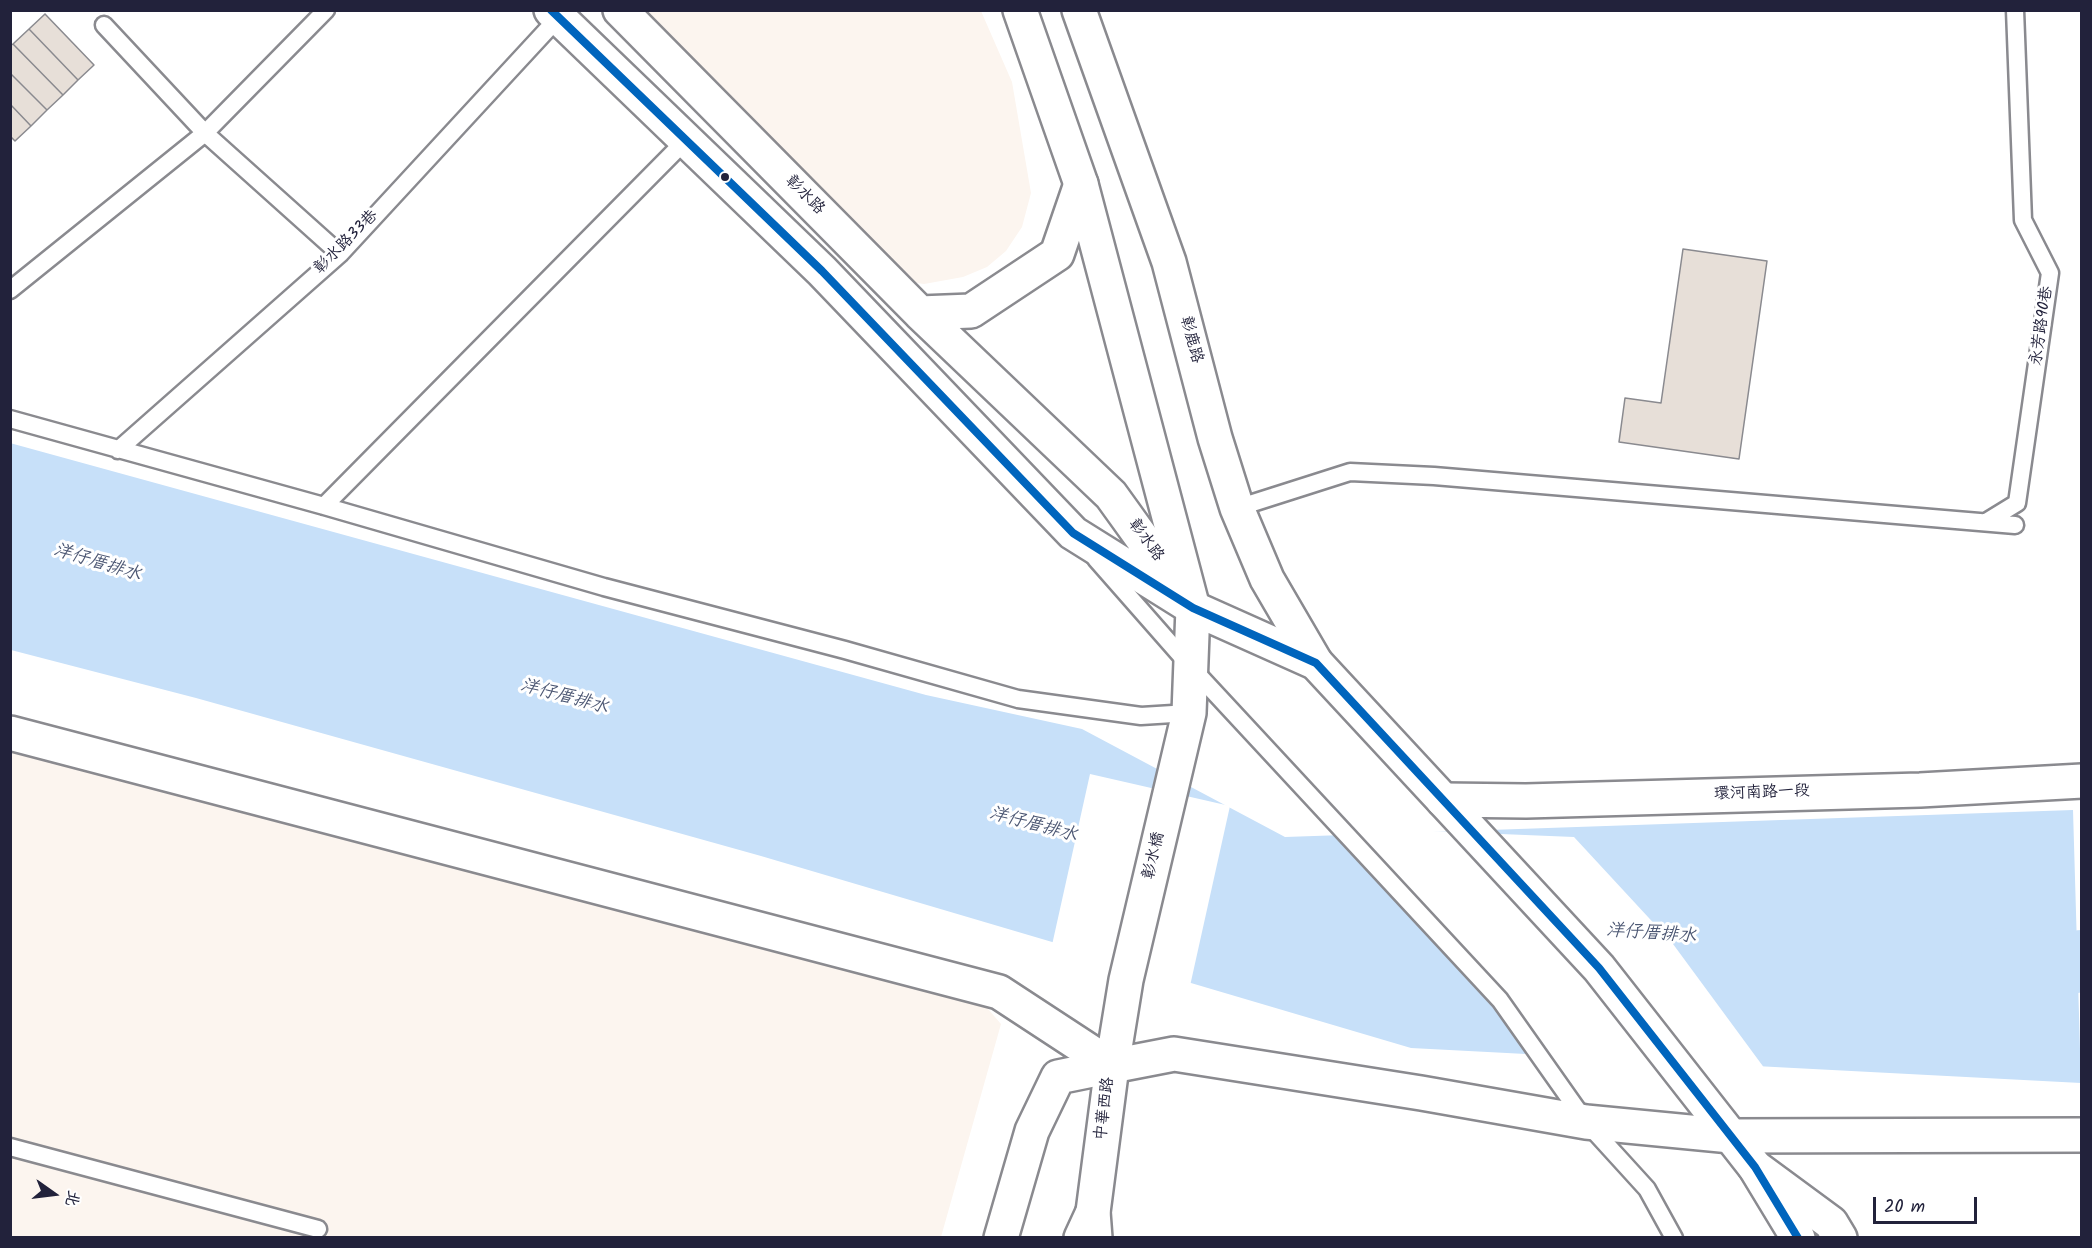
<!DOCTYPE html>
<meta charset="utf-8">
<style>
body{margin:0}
#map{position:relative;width:2092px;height:1248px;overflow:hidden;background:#fff;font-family:Kalam,"LXGW WenKai TC",sans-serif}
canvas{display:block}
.frame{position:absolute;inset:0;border:12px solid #22223b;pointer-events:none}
.north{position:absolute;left:24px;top:1164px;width:60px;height:60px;-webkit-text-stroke:4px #fff;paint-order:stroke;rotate:104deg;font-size:16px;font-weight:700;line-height:24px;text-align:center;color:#22223b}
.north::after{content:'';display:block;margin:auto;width:21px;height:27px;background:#22223b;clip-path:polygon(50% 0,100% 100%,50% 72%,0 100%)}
.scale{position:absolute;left:1873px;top:1197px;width:104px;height:27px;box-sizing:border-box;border:3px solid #22223b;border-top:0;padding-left:8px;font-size:18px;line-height:21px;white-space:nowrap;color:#22223b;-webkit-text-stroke:4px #fff;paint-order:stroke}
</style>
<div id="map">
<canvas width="2092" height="1248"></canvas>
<div class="frame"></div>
<div class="north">北</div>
<div class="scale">20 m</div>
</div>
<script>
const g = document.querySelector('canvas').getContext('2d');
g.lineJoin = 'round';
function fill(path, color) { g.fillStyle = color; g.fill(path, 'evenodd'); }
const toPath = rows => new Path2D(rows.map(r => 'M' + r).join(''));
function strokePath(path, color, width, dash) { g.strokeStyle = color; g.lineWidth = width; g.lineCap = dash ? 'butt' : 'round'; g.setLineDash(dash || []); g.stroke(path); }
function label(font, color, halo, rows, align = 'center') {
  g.font = font + ' Kalam,"LXGW WenKai TC",sans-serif'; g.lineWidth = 6; g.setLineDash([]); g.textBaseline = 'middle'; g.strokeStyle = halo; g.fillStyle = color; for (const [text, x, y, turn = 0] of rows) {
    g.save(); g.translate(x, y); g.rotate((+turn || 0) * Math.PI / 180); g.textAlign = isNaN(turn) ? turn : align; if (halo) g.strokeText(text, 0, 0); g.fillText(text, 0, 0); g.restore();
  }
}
fill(toPath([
 [628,11,981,11,1012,82,1031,193,1022,227,1006,251,987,267,963,277,924,284,895,280],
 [10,739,982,1002,1001,1024,941,1237,11,1237]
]), '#fcf5ef');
fill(toPath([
 [10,443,926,695,1082,729,1285,837,2073,810,2081,1083,1411,1048,761,856,196,698,11,650]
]), '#c7e0f9');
fill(toPath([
 [1090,774,1230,806,1190,986,1052,945],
 [1403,830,1574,837,1673,944,1765,1069,1538,1058,1433,926,1342,832]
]), '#fff');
strokePath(toPath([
 [1992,959,2061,964,2082,961]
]), '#c7e0f9', 62);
const building = toPath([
 [45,14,94,65,78,80,29,29,45,14],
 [29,29,78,80,63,95,13,44,29,29],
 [13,44,63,95,47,110,10,73,10,46,13,44],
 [10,73,47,110,31,126,10,104,10,73],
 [10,104,31,126,15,141,10,136,10,104],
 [1683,249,1767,261,1739,459,1619,442,1625,398,1661,403,1683,249]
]);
fill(building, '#e7dfd8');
strokePath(building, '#8a8a8f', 1.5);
const service = toPath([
 [104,25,205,133,340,254],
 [10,290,205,133,326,10],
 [10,419,324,506,604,587,845,650,1018,699,1141,716,1189,713],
 [118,450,340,254,558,18],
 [324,506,685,141],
 [1237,508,1350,472,1434,476,2015,525],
 [1986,522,2017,503,2050,273,2023,220,2015,10],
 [1096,559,1190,666,1500,1000,1586,1122,1647,1189,1674,1238],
 [10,1147,318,1229]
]);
const minor = toPath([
 [10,733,999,992,1112,1066],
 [1443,800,1526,801,1920,790,2082,781],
 [1755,1167,1831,1223,1840,1238],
 [1001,1238,1032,1131,1058,1077,1112,1066]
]);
const tertiary = toPath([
 [1112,1066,1174,1054,1421,1093,1586,1122,1731,1136,2082,1135]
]);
const secondary = toPath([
 [1020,10,1081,184,1193,608],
 [1079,10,1169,262,1215,438,1237,508,1267,579,1316,663]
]);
const primary = toPath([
 [551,10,822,271,1073,533,1193,608,1316,663,1599,968,1755,1167,1798,1238],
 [620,10,920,313,1111,495,1183,595],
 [920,313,971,311,1057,254,1081,184],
 [1095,1238,1093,1212,1112,1066,1126,980,1189,713,1193,608]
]);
const motorway = toPath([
 [1081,1238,1093,1212]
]);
strokePath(service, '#8a8a8f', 21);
strokePath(minor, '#8a8a8f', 38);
strokePath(tertiary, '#8a8a8f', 38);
strokePath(secondary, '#8a8a8f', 38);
strokePath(primary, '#8a8a8f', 38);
strokePath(motorway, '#8a8a8f', 38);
strokePath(service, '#fff', 16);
strokePath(minor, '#fff', 33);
strokePath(tertiary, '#fff', 33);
strokePath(secondary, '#fff', 33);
strokePath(primary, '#fff', 33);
strokePath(motorway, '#fff', 33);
strokePath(toPath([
 [551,10,822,271,1073,533,1193,608,1316,663,1599,968,1755,1167,1798,1238]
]), '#0065bd', 8);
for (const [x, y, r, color] of [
 [725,177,5,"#22223b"]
]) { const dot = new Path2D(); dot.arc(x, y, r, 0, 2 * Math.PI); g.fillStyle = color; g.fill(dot); strokePath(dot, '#fff', 2); }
label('16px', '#22223b', '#fff', [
 ["彰水路",804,196,45],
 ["彰水路33巷",347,243,-45],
 ["永芳路90巷",2043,326,-82],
 ["彰鹿路",1190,340,75],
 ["彰水路",1145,541,54],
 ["環河南路一段",1762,794,-2],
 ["彰水橋",1155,856,-77],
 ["中華西路",1106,1109,-83]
]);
label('italic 18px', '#4c5773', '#fff', [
 ["洋仔厝排水",97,564,17],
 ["洋仔厝排水",564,698,15],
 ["洋仔厝排水",1033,826,15],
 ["洋仔厝排水",1651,935,4]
]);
</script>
